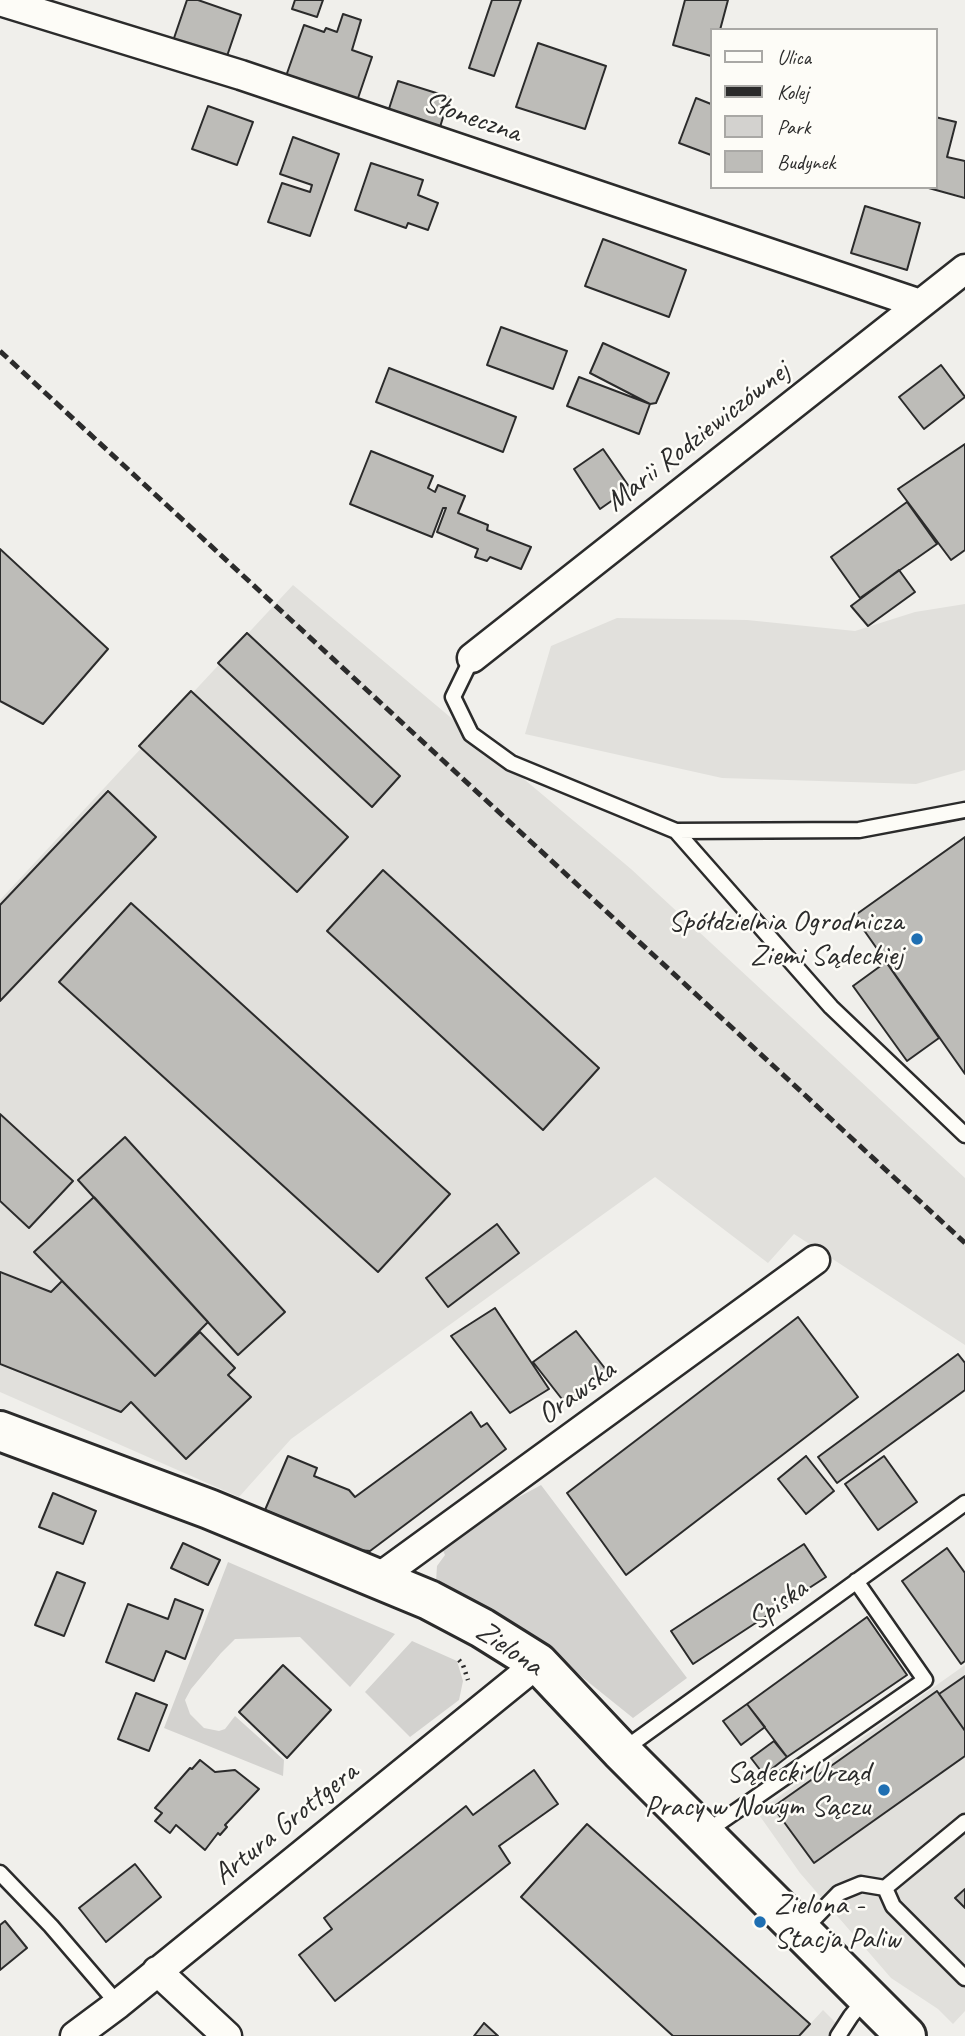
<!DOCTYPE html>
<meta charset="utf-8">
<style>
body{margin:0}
#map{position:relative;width:965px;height:2036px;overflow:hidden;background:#f0efeb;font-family:Caveat,sans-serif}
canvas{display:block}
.legend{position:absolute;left:710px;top:28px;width:228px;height:161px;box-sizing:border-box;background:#fdfcf7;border:2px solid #a9a8a5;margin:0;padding:9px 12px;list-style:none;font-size:21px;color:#2b2b2b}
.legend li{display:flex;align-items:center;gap:14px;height:35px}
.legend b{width:35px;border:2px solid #a9a8a5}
</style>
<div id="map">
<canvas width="965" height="2036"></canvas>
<ul class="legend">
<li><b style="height:9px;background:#fdfcf7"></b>Ulica</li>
<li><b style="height:9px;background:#2b2b2b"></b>Kolej</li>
<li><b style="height:19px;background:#d3d2cf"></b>Park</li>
<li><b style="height:19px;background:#bdbcb8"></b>Budynek</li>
</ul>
</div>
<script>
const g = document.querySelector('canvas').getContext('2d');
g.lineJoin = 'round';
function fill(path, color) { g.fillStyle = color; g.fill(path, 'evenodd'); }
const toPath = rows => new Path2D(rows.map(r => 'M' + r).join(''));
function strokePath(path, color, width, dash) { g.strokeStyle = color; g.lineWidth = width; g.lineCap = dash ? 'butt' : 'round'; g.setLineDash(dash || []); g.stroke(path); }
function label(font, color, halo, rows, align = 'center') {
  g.font = font + ' Caveat,sans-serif'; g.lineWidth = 5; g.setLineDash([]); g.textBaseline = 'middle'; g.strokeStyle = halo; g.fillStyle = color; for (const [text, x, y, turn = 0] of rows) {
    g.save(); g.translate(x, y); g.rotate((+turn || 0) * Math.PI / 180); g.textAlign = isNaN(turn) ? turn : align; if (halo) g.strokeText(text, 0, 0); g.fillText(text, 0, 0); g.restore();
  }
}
fill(toPath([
 [293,585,631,869,965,1178,965,1345,794,1234,768,1263,655,1177,291,1439,239,1497,0,1392,0,900],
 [965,604,965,770,916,784,722,778,525,734,551,646,617,618,747,620,855,631,915,612],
 [965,1665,965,2011,953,2024,938,2009,891,1978,800,1873,757,1812],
 [823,2010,849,2036,799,2036]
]), '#e1e0dc');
fill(toPath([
 [541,1485,687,1678,633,1718,531,1636,445,1596,436,1582,437,1566,445,1555,442,1548,488,1514],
 [228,1562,395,1634,350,1687,300,1637,235,1639,221,1653,191,1689,185,1700,190,1714,204,1728,219,1731,225,1729,235,1716,284,1760,283,1776,164,1728],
 [412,1641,457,1661,463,1681,459,1700,410,1737,365,1692]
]), '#d3d2cf');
const building = toPath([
 [187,0,198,0,241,15,226,59,173,41,187,0],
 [295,0,323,0,317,17,292,9,295,0],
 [492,0,521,0,494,76,469,68,492,0],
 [685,0,728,0,720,30,711,30,711,56,673,45,685,0],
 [343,14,361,20,352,50,372,57,356,104,285,79,304,25,324,32,326,28,337,32,343,14],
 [538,43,606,66,585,129,516,107,538,43],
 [398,81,449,97,438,134,386,118,398,81],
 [696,98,711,104,711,155,679,143,696,98],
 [208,106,253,122,237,165,192,149,208,106],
 [935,117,956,122,947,157,965,161,965,198,925,187,935,187,935,117],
 [293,137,339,154,310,236,268,222,282,183,310,192,312,185,280,174,293,137],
 [371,163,423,180,418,195,438,203,428,230,408,223,406,228,355,210,371,163],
 [865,206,920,223,907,270,851,253,865,206],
 [603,239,686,270,669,317,585,286,603,239],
 [501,327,567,351,553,389,487,365,501,327],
 [603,343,669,373,656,403,650,404,590,373,603,343],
 [941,365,965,397,924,429,899,397,941,365],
 [389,368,516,417,503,452,376,402,389,368],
 [579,377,650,404,639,434,567,406,579,377],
 [965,444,965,550,951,560,898,489,965,444],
 [603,449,630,488,600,509,574,469,603,449],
 [371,451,433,476,428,488,435,492,438,485,465,496,458,513,488,525,487,530,531,547,521,569,490,557,487,561,475,557,478,549,437,532,446,508,443,508,432,537,350,504,371,451],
 [907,502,937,544,860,598,831,557,907,502],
 [0,549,108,649,43,724,0,701,0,549],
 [899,570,915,592,868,626,851,606,899,570],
 [247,633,400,776,372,807,218,663,247,633],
 [191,691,348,837,297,892,139,746,191,691],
 [108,791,156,837,0,1001,0,905,108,791],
 [965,837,965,1074,854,916,965,837],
 [383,870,599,1068,543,1130,327,931,383,870],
 [131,903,450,1194,378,1272,59,982,131,903],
 [886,962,939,1038,907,1061,853,986,886,962],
 [0,1114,73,1181,29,1228,0,1201,0,1114],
 [125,1137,285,1312,238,1355,78,1180,125,1137],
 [94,1197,208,1322,155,1376,34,1252,94,1197],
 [497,1224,519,1253,448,1307,426,1278,497,1224],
 [0,1272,51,1292,62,1281,155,1376,200,1332,235,1368,228,1375,251,1397,186,1459,131,1402,121,1412,0,1364,0,1272],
 [495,1308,549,1389,510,1413,451,1336,495,1308],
 [798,1317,858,1397,626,1575,567,1493,798,1317],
 [576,1331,607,1371,565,1403,533,1362,576,1331],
 [958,1354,965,1363,965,1390,837,1483,818,1457,958,1354],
 [471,1412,481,1427,487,1423,506,1449,370,1551,358,1550,265,1510,288,1456,317,1468,314,1476,349,1490,355,1497,471,1412],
 [806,1456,834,1491,806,1514,778,1479,806,1456],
 [884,1456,917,1502,878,1530,845,1484,884,1456],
 [53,1493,96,1511,83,1544,39,1527,53,1493],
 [183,1543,220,1560,208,1585,171,1568,183,1543],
 [804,1544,826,1577,693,1664,671,1631,804,1544],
 [947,1548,965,1573,965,1661,961,1664,902,1581,947,1548],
 [57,1572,85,1583,64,1636,35,1625,57,1572],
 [175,1599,203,1610,185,1659,166,1651,154,1681,106,1662,128,1604,168,1619,175,1599],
 [867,1617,907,1675,787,1757,747,1704,867,1617],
 [283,1665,331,1710,287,1758,239,1712,283,1665],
 [965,1676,965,1731,939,1694,965,1676],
 [937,1691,965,1731,965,1756,814,1863,773,1807,937,1691],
 [136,1693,167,1705,149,1751,118,1739,136,1693],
 [747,1704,765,1727,741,1745,723,1721,747,1704],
 [774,1741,787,1757,764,1775,751,1758,774,1741],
 [200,1760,215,1772,235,1770,259,1789,225,1825,227,1827,220,1835,218,1833,205,1850,176,1825,170,1833,155,1821,162,1813,155,1808,190,1768,192,1769,200,1760],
 [534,1770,558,1804,499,1846,510,1863,335,2001,299,1955,332,1929,324,1918,466,1806,473,1815,534,1770],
 [587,1824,810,2024,799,2036,673,2036,521,1897,587,1824],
 [135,1864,161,1897,106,1942,79,1908,135,1864],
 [965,1889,965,1908,955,1898,965,1889],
 [5,1921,27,1948,0,1970,0,1925,5,1921],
 [484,2023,498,2036,474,2036,484,2023]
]);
fill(building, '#bdbcb8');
strokePath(building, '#2b2b2b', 2);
const lane = toPath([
 [472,658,453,697,471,734,511,763,676,831,831,1007,965,1135],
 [676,831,859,830,965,810],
 [623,1750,965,1503],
 [706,1832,925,1680,856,1581],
 [0,1873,51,1926,118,2004],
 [885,1888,893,1906,965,1978],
 [801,1932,839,1893,861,1884,885,1888,965,1822],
 [838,2036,851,2016,866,1998]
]);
const street = toPath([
 [0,1,241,75,920,304],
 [472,658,965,269],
 [377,1579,815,1260],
 [157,1971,227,2036],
 [75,2036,118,2004,538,1663]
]);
const secondary = toPath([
 [0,1431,209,1509,429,1600,482,1628,538,1663,621,1751,906,2036]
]);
strokePath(lane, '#2b2b2b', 19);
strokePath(street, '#2b2b2b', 33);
strokePath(secondary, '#2b2b2b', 44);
strokePath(toPath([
 [459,1660,463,1665,468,1680]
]), '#2b2b2b', 4.5, [2, 5]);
strokePath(lane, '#fdfcf7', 14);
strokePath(street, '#fdfcf7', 28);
strokePath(secondary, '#fdfcf7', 38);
strokePath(toPath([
 [0,351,965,1243]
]), '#2b2b2b', 5, [10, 5]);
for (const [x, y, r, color] of [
 [917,939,7,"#1f6fb2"],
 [884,1790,7,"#1f6fb2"],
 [760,1922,7,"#1f6fb2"]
]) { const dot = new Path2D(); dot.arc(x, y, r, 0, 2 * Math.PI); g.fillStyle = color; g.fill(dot); strokePath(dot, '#fdfcf7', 2.5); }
label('30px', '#2b2b2b', '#fdfcf7', [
 ["Słoneczna",472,118,19],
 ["Marii Rodziewiczównej",698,437,-38],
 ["Orawska",577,1393,-36],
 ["Spiska",778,1605,-36],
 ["Zielona",509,1649,34],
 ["Artura Grottgera",286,1824,-39]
]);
label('30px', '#2b2b2b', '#fdfcf7', [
 ["Spółdzielnia Ogrodnicza",903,922],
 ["Ziemi Sądeckiej",903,956],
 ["Sądecki Urząd",870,1773],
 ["Pracy w Nowym Sączu",870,1807],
 ["Zielona -",774,1905,"left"],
 ["Stacja Paliw",774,1939,"left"]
], 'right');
</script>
